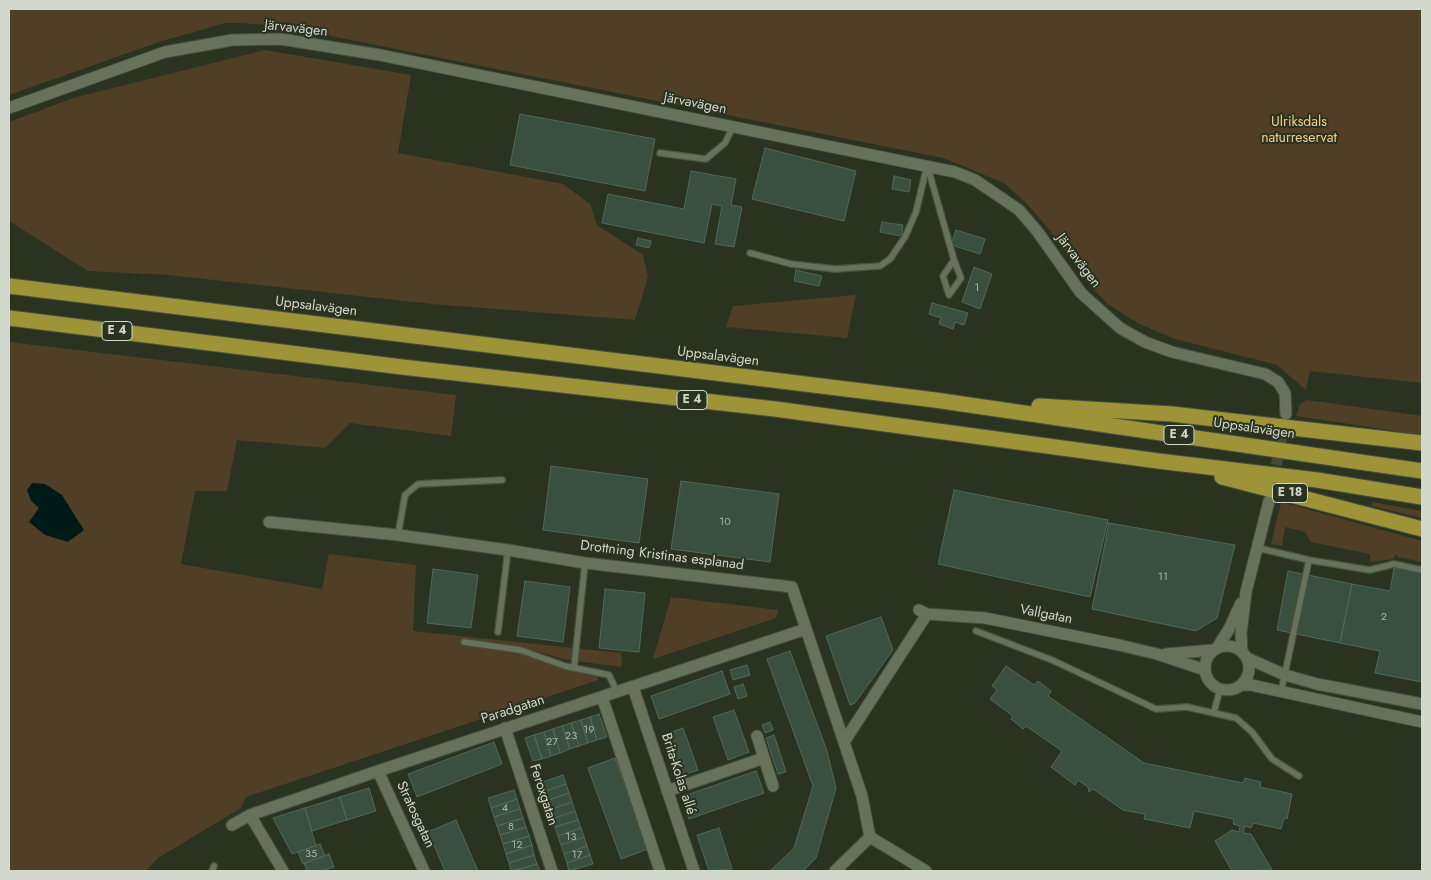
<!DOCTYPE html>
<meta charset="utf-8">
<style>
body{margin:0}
#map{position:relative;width:1431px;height:880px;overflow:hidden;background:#2a331f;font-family:Jost,sans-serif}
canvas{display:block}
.frame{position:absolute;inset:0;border:10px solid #d2d8cb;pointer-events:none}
</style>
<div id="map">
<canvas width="1431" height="880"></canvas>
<div class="frame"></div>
</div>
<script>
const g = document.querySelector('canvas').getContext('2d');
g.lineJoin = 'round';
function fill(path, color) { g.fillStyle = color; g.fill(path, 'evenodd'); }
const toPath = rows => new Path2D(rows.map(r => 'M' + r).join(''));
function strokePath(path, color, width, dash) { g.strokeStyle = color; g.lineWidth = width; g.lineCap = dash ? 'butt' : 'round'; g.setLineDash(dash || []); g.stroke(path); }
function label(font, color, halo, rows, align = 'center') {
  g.font = font + ' Jost,sans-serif'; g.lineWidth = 4; g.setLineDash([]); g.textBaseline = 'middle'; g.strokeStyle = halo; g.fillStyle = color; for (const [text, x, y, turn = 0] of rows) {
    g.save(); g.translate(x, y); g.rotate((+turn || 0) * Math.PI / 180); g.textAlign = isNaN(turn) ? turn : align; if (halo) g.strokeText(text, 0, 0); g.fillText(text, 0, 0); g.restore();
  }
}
fill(toPath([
 [9,9,1422,9,1422,383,1310,371,1306,390,1277,365,1175,339,1139,324,1108,304,1091,287,1048,228,1026,203,1004,183,943,158,281,26,240,23,225,23,159,42,9,95],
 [265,50,411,75,398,153,563,184,590,204,597,225,643,255,648,277,635,320,432,304,168,275,88,271,9,221,9,122,73,98],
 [856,295,847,338,726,327,733,306],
 [9,342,456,395,451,436,350,423,325,448,237,440,227,491,195,491,181,564,322,589,329,554,416,565,413,631,621,653,622,667,568,660,531,650,529,657,597,676,598,680,246,797,241,808,158,858,146,871,9,871],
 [1307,400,1422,416,1422,435,1296,416,1300,404],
 [1281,502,1422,541,1422,562,1398,557,1396,554,1393,559,1370,562,1370,554,1311,542,1305,532,1285,527,1282,546,1271,544],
 [1372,502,1422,511,1422,518,1372,506],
 [671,597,778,610,776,618,653,659]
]), '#503f26');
fill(toPath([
 [32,483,45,484,62,495,84,530,68,542,45,535,29,522,39,508,31,501,27,490]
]), '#001b17');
const building = toPath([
 [520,114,655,139,645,191,510,165,520,114],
 [765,148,856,171,844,221,752,199,765,148],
 [691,171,736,179,731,205,742,207,734,247,715,244,722,206,712,204,704,243,602,223,608,194,684,209,691,171],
 [894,176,911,180,909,192,892,189,894,176],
 [882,222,903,225,901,236,880,232,882,222],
 [956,230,985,239,980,254,951,245,956,230],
 [638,238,651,241,649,248,636,245,638,238],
 [974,267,992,274,980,309,962,302,974,267],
 [796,270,822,276,819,286,794,281,796,270],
 [932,303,968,313,964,325,955,322,953,329,939,324,941,318,929,314,932,303],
 [551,466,648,479,639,543,543,530,551,466],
 [681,481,779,494,770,562,671,549,681,481],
 [954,490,1108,520,1090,597,938,564,954,490],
 [1109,523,1235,545,1217,618,1196,631,1092,609,1109,523],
 [1394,568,1422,573,1422,682,1375,673,1380,651,1340,643,1352,584,1390,591,1394,568],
 [433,569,478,575,471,628,427,623,433,569],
 [1288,571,1352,584,1340,643,1277,630,1288,571],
 [525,581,570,587,563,642,517,636,525,581],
 [605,589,645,593,639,652,599,648,605,589],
 [881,617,893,650,855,703,850,705,826,636,881,617],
 [790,651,827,751,836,788,816,858,803,871,770,871,794,848,813,786,767,659,790,651],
 [747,665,750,675,733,680,730,670,747,665],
 [1006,666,1034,685,1038,681,1051,691,1048,696,1144,763,1243,783,1245,778,1261,782,1260,787,1292,794,1287,819,1284,818,1281,829,1253,823,1251,828,1245,826,1243,833,1251,834,1272,870,1232,871,1215,841,1232,830,1239,832,1240,826,1233,824,1234,819,1194,811,1190,828,1144,819,1145,814,1123,810,1093,789,1089,792,1088,787,1078,780,1075,785,1051,767,1062,751,1026,726,1023,729,1011,719,1013,716,990,699,997,690,992,686,1006,666],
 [722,671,730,694,659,719,651,696,722,671],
 [743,684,747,696,738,699,734,687,743,684],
 [734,710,749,752,728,760,713,717,734,710],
 [599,714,607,737,597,740,590,717,599,714],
 [590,717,597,740,588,743,581,720,590,717],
 [581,720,588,743,579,746,571,723,581,720],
 [770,722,773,730,765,733,762,725,770,722],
 [571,723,579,746,570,749,562,726,571,723],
 [562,726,570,749,560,753,553,729,562,726],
 [683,728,698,770,677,777,662,735,683,728],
 [553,729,560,753,551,756,544,732,553,729],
 [544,732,551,756,542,759,534,735,544,732],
 [534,735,542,759,533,761,525,738,534,735],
 [774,735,786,772,778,774,766,738,774,735],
 [494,742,502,764,417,797,408,774,494,742],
 [615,758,648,849,621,859,588,768,615,758],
 [756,771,764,793,689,819,681,797,756,771],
 [563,775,566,784,543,792,540,783,563,775],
 [566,784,569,793,546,801,543,792,566,784],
 [369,788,376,811,347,820,340,797,369,788],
 [514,790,517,799,491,808,488,798,514,790],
 [569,793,572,802,549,810,546,801,569,793],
 [340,797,347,820,312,831,305,808,340,797],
 [517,799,520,809,494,817,491,808,517,799],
 [572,802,575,811,552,819,549,810,572,802],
 [305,808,316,846,292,854,273,818,305,808],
 [520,809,523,818,497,826,494,817,520,809],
 [575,811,578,820,555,827,552,819,575,811],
 [523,818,526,827,500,835,497,826,523,818],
 [456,820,478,871,445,871,437,852,428,832,456,820],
 [578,820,581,828,558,836,555,827,578,820],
 [526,827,529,836,503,844,500,835,526,827],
 [581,828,584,837,561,845,558,836,581,828],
 [719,828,732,869,709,871,697,835,719,828],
 [529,836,532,845,506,854,503,844,529,836],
 [584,837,587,846,564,854,561,845,584,837],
 [320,844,325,856,303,864,298,852,320,844],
 [532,845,534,855,509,863,506,854,532,845],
 [587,846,590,855,567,863,564,854,587,846],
 [329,854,334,867,321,871,307,871,304,863,329,854],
 [534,855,537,864,511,871,509,863,534,855],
 [590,855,593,864,569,871,567,863,590,855],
 [537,864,540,871,514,871,537,864]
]);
fill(building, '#395041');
strokePath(building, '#516858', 1);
strokePath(toPath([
 [1273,481,1285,421]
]), '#434c39', 11, [11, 5.5]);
const lane = toPath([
 [660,153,706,159,725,143,733,127],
 [928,168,954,260,943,276,949,295,961,278,954,260],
 [750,253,791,264,835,269,880,266,890,259,905,237,916,212,927,166],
 [398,535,405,495,418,484,502,480],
 [1258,548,1309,560,1370,570,1394,564,1422,570],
 [976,631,1052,660,1156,709,1187,707,1236,718,1252,732,1272,759,1299,776],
 [498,632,508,550],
 [464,642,520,650,565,666,609,675,617,692],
 [574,668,585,563],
 [1281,692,1309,560],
 [1214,712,1220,689],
 [212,871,214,866]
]);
const street = toPath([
 [9,108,165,52,232,40,281,39,380,55,955,172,975,180,1019,210,1037,231,1081,293,1120,328,1145,342,1172,352,1265,374,1278,382,1285,393,1286,414],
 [269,522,398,535,508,550,585,563,792,587,862,796,870,837],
 [919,610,927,614,985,618,1119,645,1157,654,1205,670],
 '1205 668a22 22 0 1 1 44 0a22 22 0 1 1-44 0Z',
 [1217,648,1229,629,1241,603],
 [1242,651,1241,633,1246,592,1269,501],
 [1166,654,1213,650],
 [1247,658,1285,675,1317,684,1422,704],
 [1241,685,1251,685,1422,722],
 [633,687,694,871],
 [602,697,660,871],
 [505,728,552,871],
 [757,736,773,786],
 [844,742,927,614],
 [378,771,424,871],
 [667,791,764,758],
 [250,815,283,871],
 [232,825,250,815,378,771,806,629],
 [870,837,926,871],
 [835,871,870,837]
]);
const highway = toPath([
 [9,286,935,400,1422,471],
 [9,318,402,367,775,409,1158,461,1317,480,1422,497],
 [1039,406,1172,414,1422,443],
 [1222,477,1422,529]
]);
strokePath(lane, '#48503f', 8);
strokePath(street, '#48503f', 13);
strokePath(highway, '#48503f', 17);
strokePath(lane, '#67725b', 5.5);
strokePath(street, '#67725b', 11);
strokePath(highway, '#9f9338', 15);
label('11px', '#acb6a8', null, [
 ["1",977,288],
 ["10",725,522],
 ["11",1163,577],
 ["2",1384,617],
 ["19",589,730],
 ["23",571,736],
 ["27",552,742],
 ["4",505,808],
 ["8",511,827],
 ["13",571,837],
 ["12",517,845],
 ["35",311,854],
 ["17",577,855]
]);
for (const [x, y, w] of [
 [117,331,30],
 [692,400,30],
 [1179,435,30],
 [1290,493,35]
]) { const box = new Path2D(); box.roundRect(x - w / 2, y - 9.5, w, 19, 4); g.fillStyle = '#2a331f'; g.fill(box); strokePath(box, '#d2d8cb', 1); }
label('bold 12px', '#d2d8cb', null, [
 ["E 4",117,331],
 ["E 4",692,400],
 ["E 4",1179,435],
 ["E 18",1290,493]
]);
label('14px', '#d2d8cb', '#2a331f', [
 ["Järvavägen",296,29,6],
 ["Järvavägen",695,104,11],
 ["Järvavägen",1078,261,53],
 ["Uppsalavägen",316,307,7],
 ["Uppsalavägen",718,357,7],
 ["Uppsalavägen",1254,429,8],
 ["Drottning Kristinas esplanad",662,556,7],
 ["Vallgatan",1046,615,11],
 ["Paradgatan",513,710,-18],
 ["Brita-Kolas allé",678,774,72],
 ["Feroxgatan",543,795,72],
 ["Stratosgatan",415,815,65]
]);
label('14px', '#f8cd93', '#2a331f', [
 ["Ulriksdals",1299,123],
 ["naturreservat",1299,139]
]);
</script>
